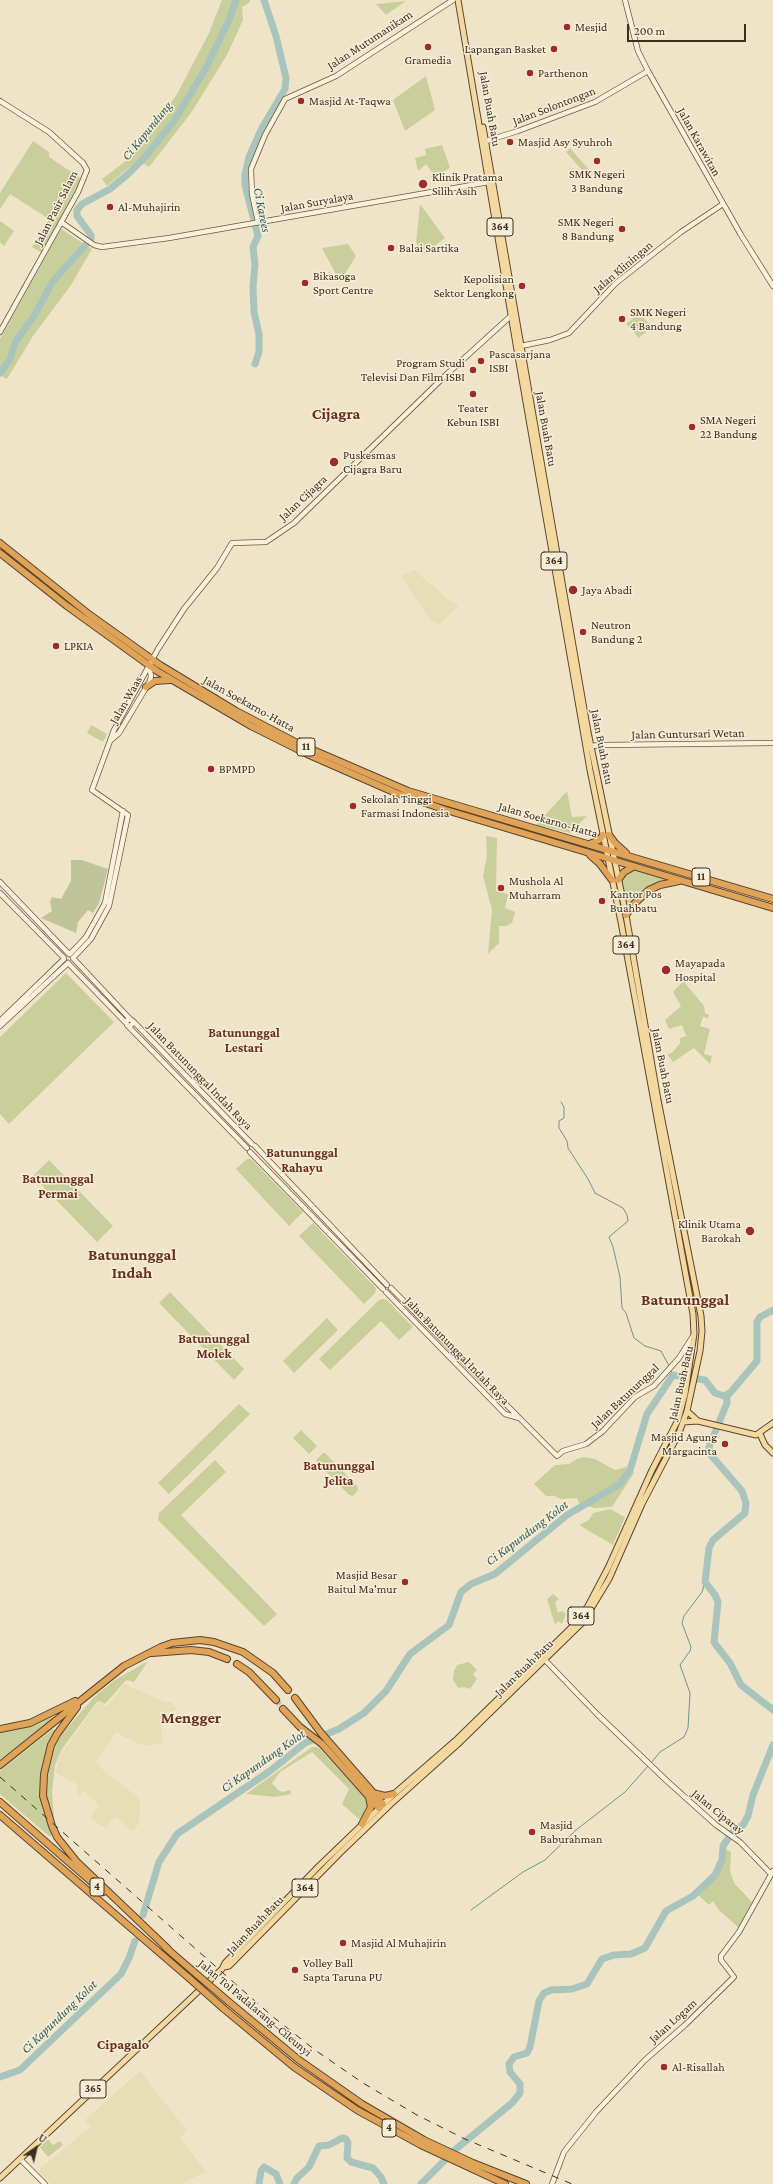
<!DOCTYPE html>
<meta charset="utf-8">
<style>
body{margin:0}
#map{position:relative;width:773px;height:2184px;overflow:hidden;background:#f0e4c8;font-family:"Crimson Pro",serif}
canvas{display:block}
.north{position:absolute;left:16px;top:2128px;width:40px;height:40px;-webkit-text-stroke:3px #f7eed8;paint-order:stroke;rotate:34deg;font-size:11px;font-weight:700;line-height:16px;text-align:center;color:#3d2e20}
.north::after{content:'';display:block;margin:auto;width:14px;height:18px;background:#3d2e20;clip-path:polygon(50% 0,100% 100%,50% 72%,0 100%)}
.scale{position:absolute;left:627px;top:24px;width:119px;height:18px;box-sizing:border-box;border:2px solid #3d2e20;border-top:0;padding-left:5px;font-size:12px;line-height:14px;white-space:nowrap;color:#3d2e20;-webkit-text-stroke:3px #f7eed8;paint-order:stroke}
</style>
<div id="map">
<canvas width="773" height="2184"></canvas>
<div class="north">U</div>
<div class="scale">200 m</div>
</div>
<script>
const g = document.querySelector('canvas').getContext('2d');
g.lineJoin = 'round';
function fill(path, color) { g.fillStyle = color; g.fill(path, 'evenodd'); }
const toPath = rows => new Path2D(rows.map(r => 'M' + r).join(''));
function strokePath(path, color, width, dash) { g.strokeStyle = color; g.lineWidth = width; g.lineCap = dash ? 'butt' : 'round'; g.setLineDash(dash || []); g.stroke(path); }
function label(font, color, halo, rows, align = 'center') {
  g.font = font + ' "Crimson Pro",serif'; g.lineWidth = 3; g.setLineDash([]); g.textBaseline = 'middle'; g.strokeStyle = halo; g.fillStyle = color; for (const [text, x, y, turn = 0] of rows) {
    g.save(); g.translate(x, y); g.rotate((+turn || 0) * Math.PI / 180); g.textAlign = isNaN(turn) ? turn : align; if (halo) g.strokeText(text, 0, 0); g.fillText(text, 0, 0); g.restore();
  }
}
fill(toPath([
 [414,570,449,600,459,605,440,624,431,621,401,576],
 [124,1684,163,1701,173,1703,176,1710,165,1713,161,1717,162,1743,147,1746,140,1744,126,1738,117,1732,96,1761,104,1771,139,1798,141,1807,139,1823,133,1831,115,1817,105,1828,90,1818,99,1805,83,1790,79,1796,76,1784,56,1773,59,1757,98,1702,107,1707],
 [140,2071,187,2131,180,2137,207,2173,196,2176,183,2184,51,2184,38,2170,91,2127,85,2120]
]), '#e6deb5');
fill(toPath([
 [222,0,250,0,250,2,242,7,243,20,227,55,191,113,149,167,138,160,107,186,102,179,132,156,177,94,209,33],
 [406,1,386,15,376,4],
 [426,76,435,110,405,131,393,100],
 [33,141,49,152,49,157,82,179,42,253,32,247,49,219,10,194,0,209,0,193],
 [442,145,450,168,435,177,426,164,418,171,415,158,426,155,425,149],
 [570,148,591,172,587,176,566,152],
 [420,204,445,238,424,254,416,243],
 [0,221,14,231,4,246,0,242],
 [61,229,92,249,71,285,33,336,7,379,0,375,0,339],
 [348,244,356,256,340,282,322,248],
 [639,313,652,327,639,338,626,324],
 [91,725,107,734,103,742,87,733],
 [567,791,572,817,587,816,570,833,536,825],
 [486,836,497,838,496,891,508,894,505,908,515,912,512,923,506,926,499,926,499,943,488,954,492,910,483,876,487,856],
 [635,868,678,880,660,884,625,914,619,880,623,875],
 [66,973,114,1022,9,1124,0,1114,0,1037],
 [687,977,690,979,685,983,704,1006,705,1013,709,1015,708,1018,703,1017,700,1026,710,1029,704,1054,712,1056,710,1064,694,1048,673,1062,667,1054,672,1053,680,1043,680,1038,686,1036,682,1025,669,1029,665,1020,681,1006,673,992],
 [247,1159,251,1159,303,1212,289,1226,236,1169],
 [49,1160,113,1226,97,1242,33,1176],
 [313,1223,376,1288,375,1293,364,1304,299,1236],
 [170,1292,244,1369,234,1380,159,1303],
 [383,1299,387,1300,413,1327,399,1340,381,1321,330,1370,319,1359,379,1300],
 [327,1318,338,1330,294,1373,283,1361],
 [239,1404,250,1414,169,1494,158,1483],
 [301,1430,317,1446,309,1454,293,1438],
 [323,1453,325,1453,357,1486,358,1490,353,1496,349,1495,317,1462,316,1460],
 [584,1457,595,1459,615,1470,626,1467,634,1473,612,1507,594,1508,579,1503,577,1498,561,1499,554,1496,546,1496,534,1484,555,1465,569,1464,577,1459],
 [215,1460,226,1472,181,1515,277,1614,264,1626,158,1520,159,1513],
 [610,1509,625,1517,613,1545,579,1525,589,1520,593,1513],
 [553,1594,559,1599,555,1602,558,1613,562,1611,566,1614,562,1624,558,1621,555,1625,547,1599],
 [148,1661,134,1682,126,1680,105,1704,99,1701,96,1703,62,1749,55,1765,52,1793,54,1817,51,1817,49,1815,46,1796,47,1778,54,1747,62,1734,94,1697,115,1680],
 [469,1662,477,1670,473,1674,477,1679,470,1689,464,1687,458,1688,453,1680,454,1671,457,1665],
 [52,1715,54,1718,0,1759,0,1731],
 [53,1729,56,1732,52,1738,43,1762,40,1791,42,1809,52,1835,50,1837,0,1794,0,1771],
 [312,1747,318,1747,368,1801,369,1811,359,1819,342,1804,349,1789,312,1752,280,1772,272,1783,278,1790,283,1792,290,1790,291,1794,275,1797,246,1794],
 [725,1849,731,1852,730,1871,734,1883,752,1902,739,1928,719,1910,713,1901,709,1905,698,1895,720,1870],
 [48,2139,53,2145,60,2141,63,2145,48,2157,40,2147]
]), '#c9cf9b');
fill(toPath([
 [71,860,82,860,108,869,99,903,93,913,88,910,78,922,76,933,41,918,52,911,50,902,52,897,61,899,71,881]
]), '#bfc49a');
strokePath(toPath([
 [561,1102,564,1107,564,1118,559,1121,559,1128,567,1141,568,1148,588,1179,595,1193,623,1208,627,1215,628,1221,609,1237,613,1247,620,1277,622,1308,626,1313,634,1338,645,1346,661,1351,669,1366],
 [671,1371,673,1375],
 [651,1763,660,1752,684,1737,688,1728,690,1693,680,1665,690,1651,691,1647,682,1623,684,1616,702,1592,705,1582],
 [471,1910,523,1872,545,1860,576,1830,625,1792,649,1765]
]), '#6f938a', 1);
strokePath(toPath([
 [255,364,259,352,259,334,254,312,253,287,255,265,253,247,258,236,245,185,245,174,249,157,262,128,285,89,286,78,276,36,264,0],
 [0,373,10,359,16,341,34,316,53,281,91,239,91,235,77,216,77,210,82,204,110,189,128,174,144,158,174,121,206,68,229,20,236,0],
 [727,1395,727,1403,709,1447,710,1454,742,1491,746,1503,745,1513,713,1540,709,1548,705,1582,715,1595,718,1602,714,1642,716,1645,730,1663,741,1685,773,1710],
 [143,1915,159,1862,177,1834,270,1771,305,1743,339,1729,364,1713,386,1691,410,1654,449,1625,461,1592,471,1584,495,1574,567,1515,620,1484,630,1470,647,1414,673,1375,705,1380,715,1393,724,1396,730,1393,757,1361,757,1322,760,1317,773,1310],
 [0,2077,20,2070,121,1974,129,1958,135,1941],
 [259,2184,261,2171,264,2167,276,2174,280,2184],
 [294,2184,297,2178,309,2167,319,2146,329,2145,342,2138,346,2139,348,2143,347,2158,351,2162,373,2168,381,2177,384,2184],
 [421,2184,456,2149,512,2103,520,2093,520,2084,510,2072,509,2064,514,2057,527,2053,530,2047,539,2001,544,1993,551,1990,572,1989,587,1984,602,1959,614,1955,631,1954,645,1948,666,1911,693,1896,715,1875,722,1860,723,1846,733,1831,743,1825,748,1816,753,1795,773,1745]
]), '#a9c4bc', 7);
strokePath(toPath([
 [276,1700,283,1709]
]), '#ccc0a6', 6, [6, 3]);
const secondary = toPath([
 [625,0,638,51,648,71,741,235,773,286],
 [0,101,49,132,83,163,87,170,78,192,0,332],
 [486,141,518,131,595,102,648,71],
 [61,222,94,245,102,247,169,238,489,182],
 [258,222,252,194,251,169,265,135,285,99,336,76,453,0],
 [520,348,521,346,550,340,569,333,616,283,681,232,723,204],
 [111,740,119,733,150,681,151,676,149,666],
 [604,745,773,743],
 [591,746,602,745],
 [0,882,69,954],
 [0,893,64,958],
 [70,954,86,937,105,903,123,811],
 [73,958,91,939,109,906,128,815,92,790,114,730,158,649,184,609,217,568,232,543,266,542,294,523,447,374,513,314],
 [73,958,130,1019],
 [68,963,125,1022],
 [0,1021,64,959],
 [134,1022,252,1144],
 [0,1026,68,963],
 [129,1027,134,1022,130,1019,126,1021,127,1025,247,1148],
 [255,1146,387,1285],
 [250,1152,383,1289],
 [391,1288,557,1456,563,1451,586,1444,603,1431,635,1397,654,1386,679,1358,693,1336],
 [386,1292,505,1414,519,1418],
 [545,1660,597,1714,667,1781,716,1825,740,1842,771,1874],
 [20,2159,45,2184],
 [552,2184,564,2152,596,2112,645,2060,685,2025,734,1977,721,1960,721,1956,739,1932,773,1871]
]);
const primary = toPath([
 [687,1411,698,1421],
 [683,1422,698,1421,756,1435,773,1423],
 [760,1434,765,1445,773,1453],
 [224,1967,229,1966,340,1853,391,1804,457,1745,583,1622,609,1579,642,1504,679,1433,687,1411,700,1351,702,1331,701,1316,658,1100,626,915,588,732,483,127],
 [0,2178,222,1969,225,1963,319,1866,394,1794,455,1741,575,1624,588,1606,608,1568,652,1470,678,1420,685,1394,694,1334,693,1314,621,922,590,770,519,362,458,0]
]);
const highway = toPath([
 [0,543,90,615,160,665,236,711,299,744,408,791,773,899],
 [0,553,67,606,157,671,251,726,307,754,396,793,446,810,773,908],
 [146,687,155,681,170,680],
 [609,835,615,843,626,853],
 [590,844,599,840,603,835],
 [590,855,600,864,612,880],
 [618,880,624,872,633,867],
 [626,915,634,904,649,890,660,885,679,881],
 [152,1653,191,1650,209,1652,227,1659],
 [237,1664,249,1672,276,1700],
 [295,1698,321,1733,383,1804],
 [77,1707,57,1734,51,1745,44,1774,43,1796,52,1826,57,1837,77,1862,168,1949],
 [283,1709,300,1727,322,1744,379,1808],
 [0,1729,30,1723,75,1701],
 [0,1765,124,1666,161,1647,172,1643,200,1640,214,1642,243,1652,273,1673,288,1690],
 [373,1793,385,1796,394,1794],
 [0,1802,103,1892],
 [0,1815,189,1978],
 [362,1824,371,1807,369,1797],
 [165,1947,194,1972],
 [229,2002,299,2060,362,2104,424,2140,473,2163,526,2184],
 [224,2009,294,2067,357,2110,421,2145,505,2184]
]);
strokePath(secondary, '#6f573f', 6);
strokePath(primary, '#5b4430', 7);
strokePath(highway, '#5b4430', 8);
strokePath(secondary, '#faf1dc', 4.5);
strokePath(primary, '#f3d9a0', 5);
strokePath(highway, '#e0a458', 6);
strokePath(toPath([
 [0,1777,272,2016,315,2050,363,2083,417,2115,465,2139,572,2184]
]), '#3d2e20', 1, [7, 7]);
const highwayBridge = toPath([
 [194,1972,229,2002],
 [189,1978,224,2009]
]);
strokePath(highwayBridge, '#5b4430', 8, []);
strokePath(highwayBridge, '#e0a458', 6);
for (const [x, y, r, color] of [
 [567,27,4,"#9e2a2b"],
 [428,47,4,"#9e2a2b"],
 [554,49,4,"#9e2a2b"],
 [530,73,4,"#9e2a2b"],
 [301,101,4,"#9e2a2b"],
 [510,142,4,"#9e2a2b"],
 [597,161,4,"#9e2a2b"],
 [423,184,5,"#9e2a2b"],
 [110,207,4,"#9e2a2b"],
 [622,229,4,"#9e2a2b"],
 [391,248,4,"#9e2a2b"],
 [305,283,4,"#9e2a2b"],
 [522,286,4,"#9e2a2b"],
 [622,319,4,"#9e2a2b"],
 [481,361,4,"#9e2a2b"],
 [473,370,4,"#9e2a2b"],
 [473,394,4,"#9e2a2b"],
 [692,427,4,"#9e2a2b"],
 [334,462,5,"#9e2a2b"],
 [573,590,5,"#9e2a2b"],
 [583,632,4,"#9e2a2b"],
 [56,646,4,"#9e2a2b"],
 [211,769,4,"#9e2a2b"],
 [353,806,4,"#9e2a2b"],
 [501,888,4,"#9e2a2b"],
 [602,901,4,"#9e2a2b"],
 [666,970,5,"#9e2a2b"],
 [750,1231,5,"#9e2a2b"],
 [725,1444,4,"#9e2a2b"],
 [405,1582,4,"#9e2a2b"],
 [532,1832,4,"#9e2a2b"],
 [343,1943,4,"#9e2a2b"],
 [295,1970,4,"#9e2a2b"],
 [664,2067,4,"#9e2a2b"]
]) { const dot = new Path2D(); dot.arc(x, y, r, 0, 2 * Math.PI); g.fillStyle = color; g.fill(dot); strokePath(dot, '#f7eed8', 1.5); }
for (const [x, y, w] of [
 [500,227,26],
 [554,561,26],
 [306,747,18],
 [701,877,18],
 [626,945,26],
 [581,1616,26],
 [97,1887,14],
 [305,1888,26],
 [93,2089,26],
 [389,2128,14]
]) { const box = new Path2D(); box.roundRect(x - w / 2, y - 9, w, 18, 3); g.fillStyle = '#f7eed8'; g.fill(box); strokePath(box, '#3d2e20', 1); }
label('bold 11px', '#3d2e20', null, [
 ["364",500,227],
 ["364",554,561],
 ["11",306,747],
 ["11",701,877],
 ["364",626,945],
 ["364",581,1616],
 ["4",97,1887],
 ["364",305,1888],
 ["365",93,2089],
 ["4",389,2128]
]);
label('12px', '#3d2e20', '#f7eed8', [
 ["Mesjid",575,27],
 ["Lapangan Basket",546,49,"right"],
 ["Gramedia",428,60,"center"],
 ["Parthenon",538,73],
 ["Masjid At-Taqwa",309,101],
 ["Masjid Asy Syuhroh",518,142],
 ["SMK Negeri",597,174,"center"],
 ["3 Bandung",597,188,"center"],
 ["Klinik Pratama",432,177],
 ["Silih Asih",432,191],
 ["Al-Muhajirin",118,207],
 ["SMK Negeri",614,222,"right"],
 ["8 Bandung",614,236,"right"],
 ["Balai Sartika",399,248],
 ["Bikasoga",313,276],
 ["Sport Centre",313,290],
 ["Kepolisian",514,279,"right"],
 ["Sektor Lengkong",514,293,"right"],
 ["SMK Negeri",630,312],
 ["4 Bandung",630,326],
 ["Pascasarjana",489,354],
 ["ISBI",489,368],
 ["Program Studi",465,363,"right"],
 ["Televisi Dan Film ISBI",465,377,"right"],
 ["Teater",473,408,"center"],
 ["Kebun ISBI",473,422,"center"],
 ["SMA Negeri",700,420],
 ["22 Bandung",700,434],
 ["Puskesmas",343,455],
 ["Cijagra Baru",343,469],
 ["Jaya Abadi",582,590],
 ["Neutron",591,625],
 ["Bandung 2",591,639],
 ["LPKIA",64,646],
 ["BPMPD",219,769],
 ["Sekolah Tinggi",361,799],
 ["Farmasi Indonesia",361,813],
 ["Mushola Al",509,881],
 ["Muharram",509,895],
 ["Kantor Pos",610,894],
 ["Buahbatu",610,908],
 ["Mayapada",675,963],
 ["Hospital",675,977],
 ["Klinik Utama",741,1224,"right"],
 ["Barokah",741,1238,"right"],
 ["Masjid Agung",717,1437,"right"],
 ["Margacinta",717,1451,"right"],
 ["Masjid Besar",397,1575,"right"],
 ["Baitul Ma'mur",397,1589,"right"],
 ["Masjid",540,1825],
 ["Baburahman",540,1839],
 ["Masjid Al Muhajirin",351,1943],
 ["Volley Ball",303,1963],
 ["Sapta Taruna PU",303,1977],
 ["Al-Risallah",672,2067]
], 'left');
label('12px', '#3d2e20', '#f7eed8', [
 ["Jalan Mutumanikam",370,40,-33],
 ["Jalan Solontongan",554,106,-21],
 ["Jalan Buah Batu",490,109,80],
 ["Jalan Karawitan",699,142,61],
 ["Jalan Suryalaya",317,202,-10],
 ["Jalan Pasir Salam",56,208,-63],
 ["Jalan Kliningan",623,267,-40],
 ["Jalan Buah Batu",546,429,80],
 ["Jalan Cijagra",303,498,-43],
 ["Jalan Waas",126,700,-60],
 ["Jalan Soekarno-Hatta",249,704,29],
 ["Jalan Guntursari Wetan",688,734,-1],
 ["Jalan Buah Batu",602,747,79],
 ["Jalan Soekarno-Hatta",548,820,16],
 ["Jalan Buah Batu",663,1066,79],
 ["Jalan Batununggal Indah Raya",200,1076,46],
 ["Jalan Batununggal Indah Raya",457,1351,46],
 ["Jalan Buah Batu",681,1383,-77],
 ["Jalan Batununggal",625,1396,-43],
 ["Jalan Buah Batu",524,1668,-44],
 ["Jalan Ciparay",718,1812,39],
 ["Jalan Buah Batu",255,1925,-46],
 ["Jalan Tol Padalarang–Cileunyi",255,2008,40],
 ["Jalan Logam",673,2021,-42]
]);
label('italic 13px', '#2f5d5a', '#f7eed8', [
 ["Ci Kapundung",147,131,-51],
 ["Ci Karees",262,210,79],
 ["Ci Kapundung Kolot",527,1533,-37],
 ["Ci Kapundung Kolot",263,1761,-35],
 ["Ci Kapundung Kolot",59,2017,-44]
]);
label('bold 13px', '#6b2e1e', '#f7eed8', [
 ["Batununggal",244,1033],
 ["Lestari",244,1048],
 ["Batununggal",302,1153],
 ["Rahayu",302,1168],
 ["Batununggal",58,1179],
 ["Permai",58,1194],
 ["Batununggal",214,1339],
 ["Molek",214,1354],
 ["Batununggal",339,1466],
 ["Jelita",339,1481]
]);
label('bold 14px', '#6b2e1e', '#f7eed8', [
 ["Cipagalo",123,2045]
]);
label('bold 16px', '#6b2e1e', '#f7eed8', [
 ["Cijagra",336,414],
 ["Batununggal",132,1255],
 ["Indah",132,1273],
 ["Batununggal",685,1300],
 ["Mengger",191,1718]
]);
</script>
